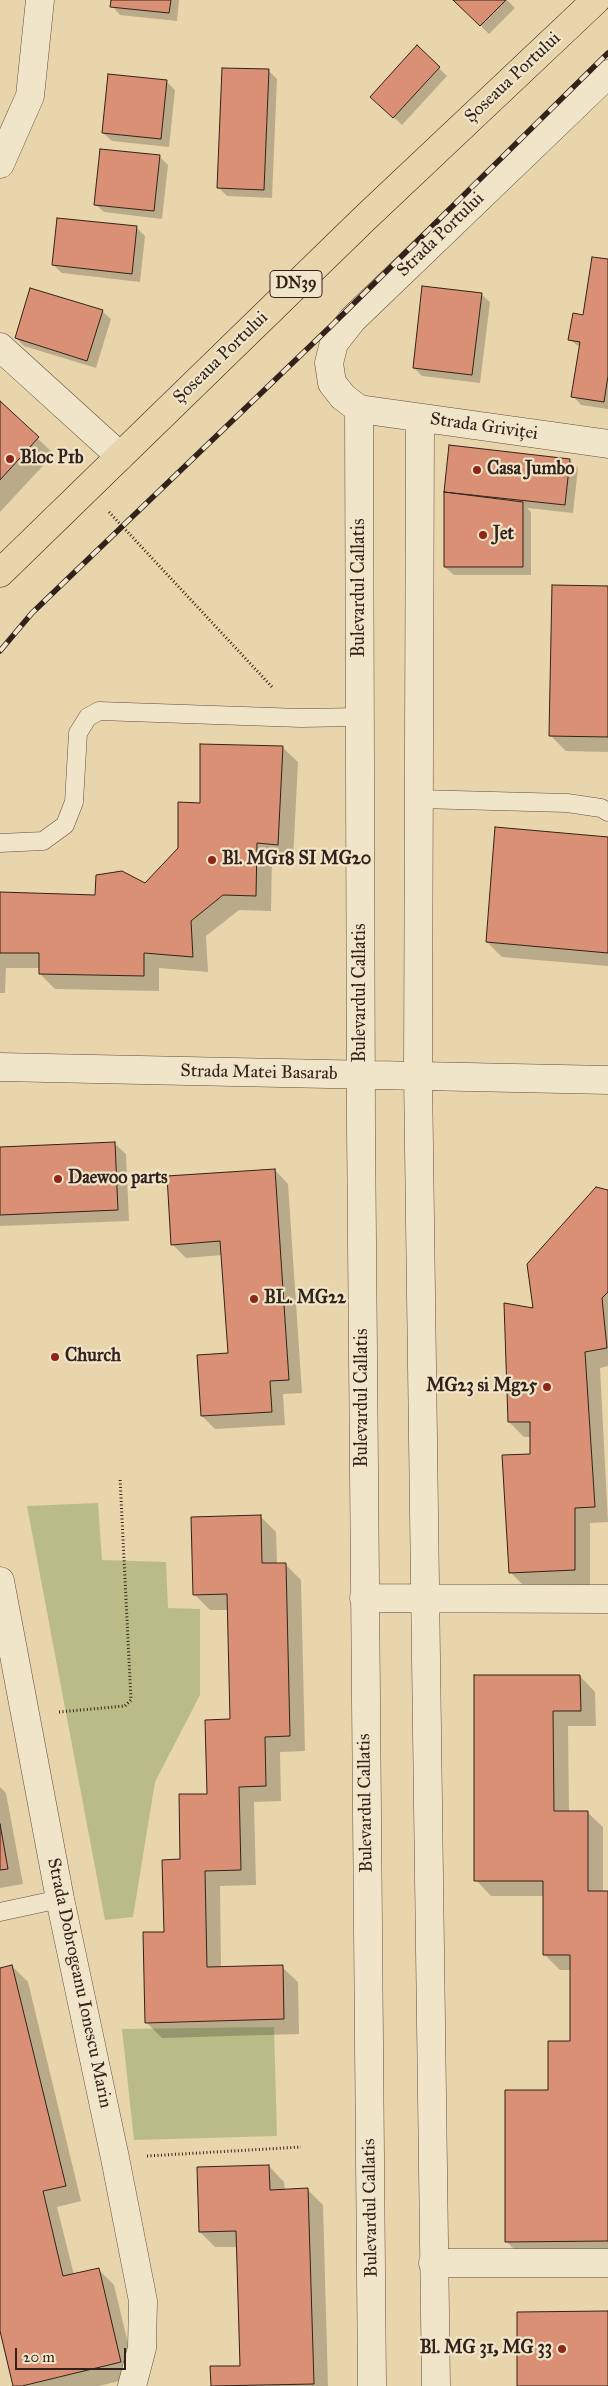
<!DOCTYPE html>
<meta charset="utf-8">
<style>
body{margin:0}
#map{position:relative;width:608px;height:2386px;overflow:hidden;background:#e8d5ac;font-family:"IM FELL Great Primer",serif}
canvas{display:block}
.scale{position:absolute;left:15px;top:2348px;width:111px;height:22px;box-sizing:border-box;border:2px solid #32221b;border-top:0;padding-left:6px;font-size:15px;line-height:18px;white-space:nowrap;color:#32221b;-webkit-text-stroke:4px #f0e4c9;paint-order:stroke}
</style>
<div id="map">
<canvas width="608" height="2386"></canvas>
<div class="scale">20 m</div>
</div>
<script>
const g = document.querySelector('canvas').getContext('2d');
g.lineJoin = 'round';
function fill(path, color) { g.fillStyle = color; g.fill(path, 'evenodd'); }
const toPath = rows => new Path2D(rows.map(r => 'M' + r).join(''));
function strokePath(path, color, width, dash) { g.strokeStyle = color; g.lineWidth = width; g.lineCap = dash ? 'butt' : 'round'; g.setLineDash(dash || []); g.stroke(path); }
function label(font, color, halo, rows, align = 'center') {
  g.font = font + ' "IM FELL Great Primer",serif'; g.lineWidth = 4.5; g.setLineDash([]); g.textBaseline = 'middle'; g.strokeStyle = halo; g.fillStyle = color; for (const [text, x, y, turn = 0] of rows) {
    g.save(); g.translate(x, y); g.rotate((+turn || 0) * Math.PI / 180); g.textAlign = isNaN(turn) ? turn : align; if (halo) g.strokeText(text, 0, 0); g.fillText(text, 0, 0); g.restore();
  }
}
fill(toPath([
 [98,1503,102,1560,166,1562,168,1608,200,1609,200,1695,155,1782,133,1917,105,1920,27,1506],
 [274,2027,277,2136,134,2140,122,2029]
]), '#b9bc87');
fill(toPath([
 [112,0,179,0,177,21,120,15,112,6],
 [455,0,507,0,515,8,489,34],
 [417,47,447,76,402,125,380,105],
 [269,71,277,79,272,198,227,196,218,187],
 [166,81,175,90,169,147,112,141,103,133],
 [160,157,168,165,162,219,104,212,95,204],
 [137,228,145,236,140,282,62,273,53,265],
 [608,261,608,409,581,405,573,396,581,348,570,340,584,316],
 [481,294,490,302,480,383,422,376,414,368],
 [102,311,111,319,96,368,24,346,16,338],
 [0,403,54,454,0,512],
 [570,460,578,468,573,513,527,508,531,512,531,575,454,575,445,567,445,492],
 [608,587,608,752,566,751,551,736],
 [282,747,298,762,293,860,272,858,271,911,239,910,206,936,208,972,159,968,159,991,55,989,40,974,40,968,6,968,5,993,0,993,0,893,96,897,145,884,180,849,201,804],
 [608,838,608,966,502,957,487,942],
 [114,1143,126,1154,129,1221,0,1226,0,1148],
 [275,1170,288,1184,302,1393,283,1394,285,1425,215,1429,202,1416,229,1354,223,1255,186,1258,172,1244],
 [608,1191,608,1366,600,1368,608,1522,590,1523,590,1585,526,1588,510,1572,532,1455,531,1437,524,1437,509,1422,534,1310],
 [260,1516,276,1532,277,1564,285,1564,301,1580,305,1751,280,1752,281,1801,254,1802,256,1885,220,1886,221,1968,282,1967,298,1982,299,2034,162,2038,146,2022,165,1934,181,1860,208,1795,231,1720,229,1610,210,1610,195,1595],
 [580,1676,595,1692,596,1726,568,1726,569,1812,587,1812,603,1827,603,1892,608,1892,608,2256,522,2257,506,2241,549,2091,571,2043,571,1970,560,1970,545,1955,545,1896,491,1896,476,1880,475,1677],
 [0,1787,6,1793,23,1884,0,1888],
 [12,1966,28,1982,81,2201,57,2207,74,2275,98,2269,114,2285,136,2377,99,2386,15,2386,0,2326,0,1969],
 [269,2166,284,2182,285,2191,308,2190,323,2205,328,2386,212,2386,212,2368,242,2367,238,2247,215,2247,200,2232]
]), '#0003');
const building = toPath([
 [111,0,171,0,169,13,110,7,111,0],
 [453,0,506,0,480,26,453,0],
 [417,45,440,67,393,118,370,97,417,45],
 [222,68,269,69,264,190,217,188,222,68],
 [108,74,167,80,161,139,102,133,108,74],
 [100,149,160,155,154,211,94,205,100,149],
 [57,218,137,226,132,274,52,265,57,218],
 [592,257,608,259,608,376,604,402,571,397,580,342,568,340,573,313,583,315,592,257],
 [422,286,482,293,472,375,413,368,422,286],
 [30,288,103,310,87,361,15,338,30,288],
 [0,401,39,437,0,480,0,401],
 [449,445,570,459,565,505,444,492,449,445],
 [444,492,523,502,523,567,444,567,444,492],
 [552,585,608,586,608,737,549,736,552,585],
 [200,744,283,746,278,845,257,843,256,896,223,895,191,921,193,957,144,953,144,976,39,974,39,953,0,953,0,892,95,895,96,875,122,871,145,883,178,848,178,802,200,803,200,744],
 [495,827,608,837,608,953,486,942,495,827],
 [115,1142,118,1210,0,1215,0,1147,115,1142],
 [275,1169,289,1380,270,1381,272,1412,201,1416,197,1355,228,1353,220,1241,171,1245,167,1176,275,1169],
 [596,1187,608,1190,608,1292,602,1298,607,1348,585,1352,595,1507,575,1508,575,1570,509,1573,502,1455,530,1454,530,1422,508,1422,504,1303,533,1308,527,1264,596,1187],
 [261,1515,262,1563,286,1563,290,1736,265,1737,266,1786,239,1787,241,1870,205,1871,207,1967,283,1965,284,2019,145,2023,143,1932,164,1932,162,1860,180,1859,179,1794,207,1794,205,1720,230,1719,227,1594,193,1595,191,1517,261,1515],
 [474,1675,580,1675,581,1711,553,1711,554,1811,588,1811,588,1891,608,1891,608,2241,505,2242,505,2090,548,2090,548,2041,570,2041,570,1955,543,1955,543,1881,474,1881,474,1675],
 [0,1824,8,1869,0,1870,0,1824],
 [12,1965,66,2186,43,2191,63,2276,99,2268,121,2362,22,2386,13,2386,0,2331,0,1968,12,1965],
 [269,2165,270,2190,308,2188,314,2384,211,2386,210,2366,240,2366,236,2231,199,2232,197,2167,269,2165],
 [608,2311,608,2386,517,2386,517,2312,608,2311]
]);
fill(building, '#da9074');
strokePath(building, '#32221b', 1);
const lane = toPath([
 [419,799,567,803,601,808,608,812],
 [0,843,43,841,65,825,74,802,78,733,88,717,99,711,301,718,360,717],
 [0,1912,60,1899]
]);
const street = toPath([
 [608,74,352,320,334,343,329,363,332,383,343,397,359,409,608,444],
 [0,164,30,96,40,0],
 [0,347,120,456],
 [359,409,361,1126,372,2386],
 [420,418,418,1075,436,2386],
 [0,1067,608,1080],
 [0,1581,60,1899,115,2158,143,2301,142,2348,132,2386],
 [364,1598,608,1599],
 [433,2263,608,2263]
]);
const primary = toPath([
 [0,573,364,219,596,0]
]);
strokePath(lane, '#604f3f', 19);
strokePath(street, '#604f3f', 29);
strokePath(primary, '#32221b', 29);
strokePath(toPath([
 [109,512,273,688],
 [59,1712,125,1706,131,1700,120,1478],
 [147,2156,301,2147]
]), '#32221b', 3, [1, 2.5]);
strokePath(lane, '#f0e4c9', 18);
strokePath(street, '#f0e4c9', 28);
strokePath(primary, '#e8d5ac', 28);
const rail = toPath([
 [0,651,32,613,330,327,608,53]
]);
strokePath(rail, '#32221b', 5.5);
strokePath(rail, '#f0e4c9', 4, [11]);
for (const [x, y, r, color] of [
 [10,459,5,"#8f2418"],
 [477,470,5,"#8f2418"],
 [483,535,5,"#8f2418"],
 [212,860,5,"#8f2418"],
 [58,1179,5,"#8f2418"],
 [254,1299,5,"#8f2418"],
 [55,1357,5,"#8f2418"],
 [547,1387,5,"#8f2418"],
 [562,2349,5,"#8f2418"]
]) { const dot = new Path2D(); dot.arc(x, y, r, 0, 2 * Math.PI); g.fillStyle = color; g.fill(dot); strokePath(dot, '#f0e4c9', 2); }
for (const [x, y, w] of [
 [296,284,52]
]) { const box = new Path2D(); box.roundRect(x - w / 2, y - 13.5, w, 27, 4); g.fillStyle = '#f0e4c9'; g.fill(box); strokePath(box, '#32221b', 1); }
label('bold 16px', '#32221b', null, [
 ["DN39",296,284]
]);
label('18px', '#32221b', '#f0e4c9', [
 ["Șoseaua Portului",513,78,-43],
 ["Strada Portului",441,235,-44],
 ["Șoseaua Portului",221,358,-44],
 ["Strada Griviței",484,427,8],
 ["Bulevardul Callatis",360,588,-90],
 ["Bulevardul Callatis",361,993,-90],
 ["Strada Matei Basarab",259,1073,1],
 ["Bulevardul Callatis",363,1398,-90],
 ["Bulevardul Callatis",366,1803,-91],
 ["Strada Dobrogeanu Ionescu Marin",79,1983,78],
 ["Bulevardul Callatis",371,2208,-91]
]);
label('bold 18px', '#32221b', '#f0e4c9', [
 ["Bloc P1b",20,459],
 ["Casa Jumbo",487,470],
 ["Jet",493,535],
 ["Bl. MG18 SI MG20",222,860],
 ["Daewoo parts",68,1179],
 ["BL. MG22",264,1299],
 ["Church",65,1357],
 ["MG23 si Mg25",537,1387,"right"],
 ["Bl. MG 31, MG 33",552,2349,"right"]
], 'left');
</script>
